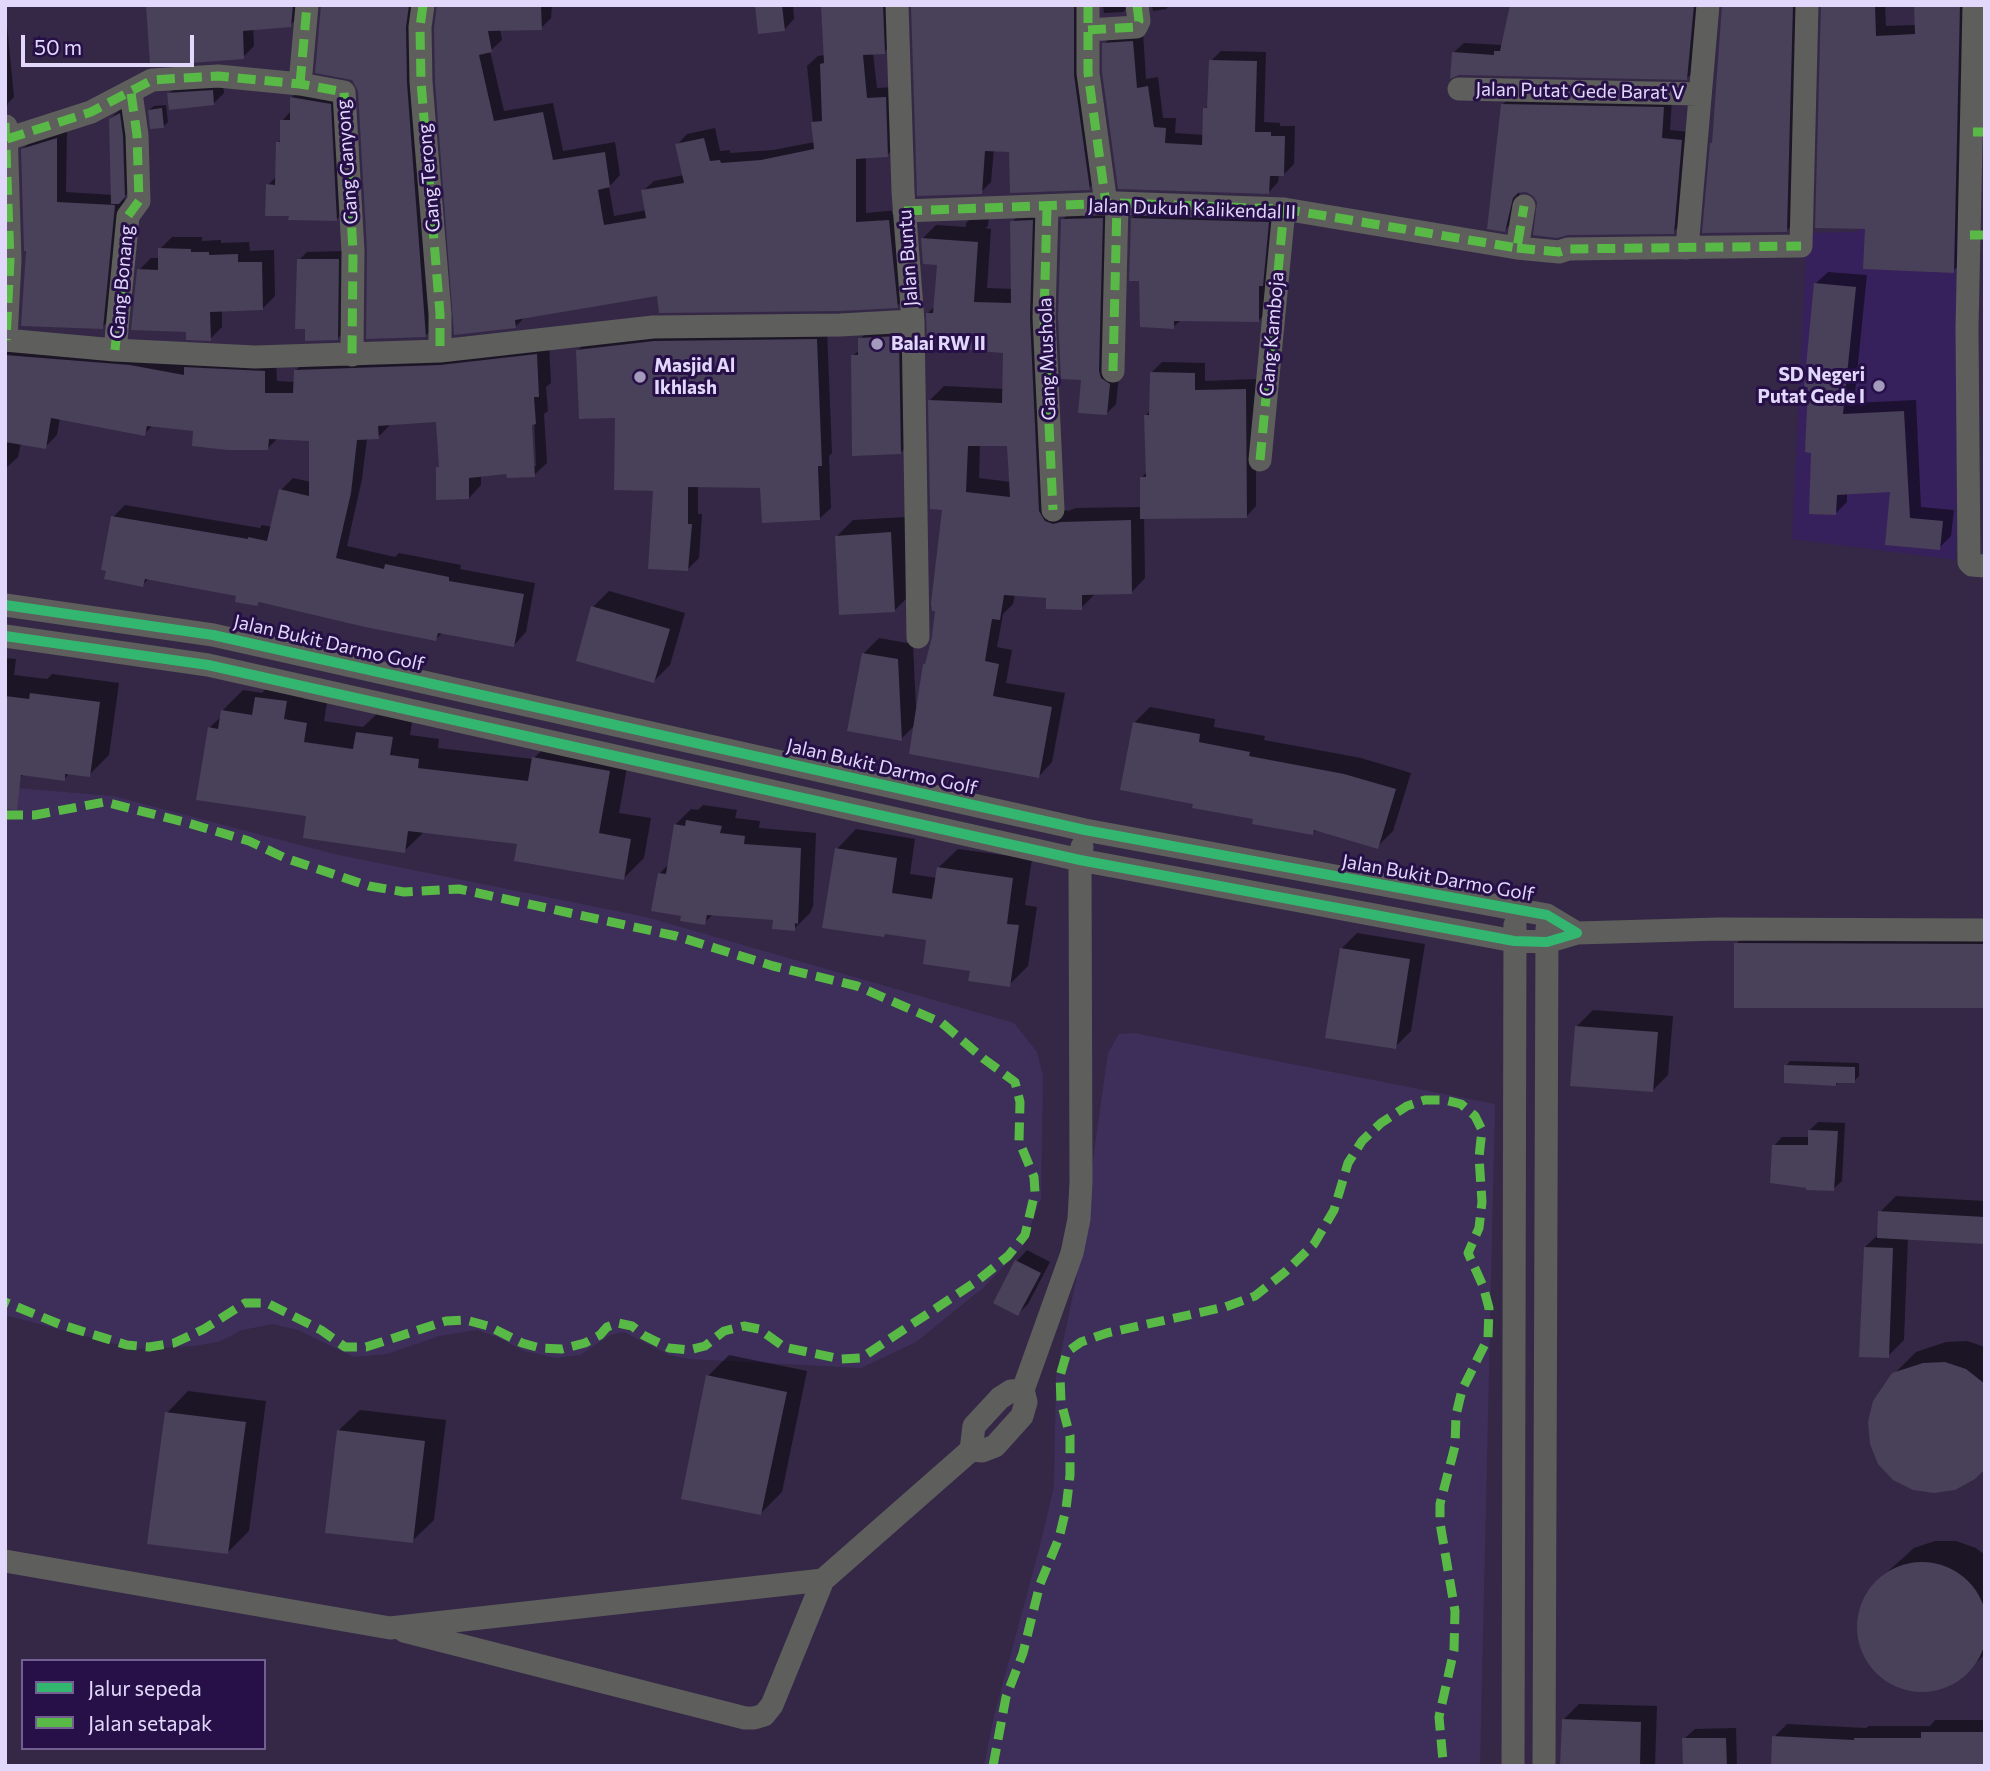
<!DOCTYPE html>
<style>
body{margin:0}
#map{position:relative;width:1990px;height:1771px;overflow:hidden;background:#342846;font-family:Commissioner,sans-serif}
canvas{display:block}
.frame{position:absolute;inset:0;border:7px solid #e1d8fb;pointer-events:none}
.legend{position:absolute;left:21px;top:1659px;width:245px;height:91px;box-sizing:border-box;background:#271048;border:2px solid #716090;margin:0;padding:9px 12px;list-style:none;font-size:21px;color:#e1d8fb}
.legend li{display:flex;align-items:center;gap:14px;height:35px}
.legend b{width:35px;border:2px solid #716090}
.scale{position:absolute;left:21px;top:35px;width:173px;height:32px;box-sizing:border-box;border:4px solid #e1d8fb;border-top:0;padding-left:9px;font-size:21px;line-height:24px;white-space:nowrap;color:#e1d8fb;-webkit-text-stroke:5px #271048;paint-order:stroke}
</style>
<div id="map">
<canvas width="1990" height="1771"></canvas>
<div class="frame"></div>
<ul class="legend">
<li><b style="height:9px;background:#33b770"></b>Jalur sepeda</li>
<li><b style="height:9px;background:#58b947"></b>Jalan setapak</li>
</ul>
<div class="scale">50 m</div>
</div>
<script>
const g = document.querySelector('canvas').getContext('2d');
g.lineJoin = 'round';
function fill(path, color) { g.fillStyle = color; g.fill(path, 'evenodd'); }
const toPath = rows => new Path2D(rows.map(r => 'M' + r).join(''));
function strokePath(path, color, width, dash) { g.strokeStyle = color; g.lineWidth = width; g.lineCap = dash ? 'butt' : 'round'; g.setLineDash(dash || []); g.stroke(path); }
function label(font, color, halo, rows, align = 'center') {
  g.font = font + ' Commissioner,sans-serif'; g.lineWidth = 6; g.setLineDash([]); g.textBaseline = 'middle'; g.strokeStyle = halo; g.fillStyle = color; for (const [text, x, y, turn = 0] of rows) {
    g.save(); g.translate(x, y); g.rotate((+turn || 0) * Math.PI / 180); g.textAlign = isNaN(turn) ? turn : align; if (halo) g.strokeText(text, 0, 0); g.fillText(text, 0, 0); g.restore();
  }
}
fill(toPath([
 [1862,227,1962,231,1956,560,1792,539,1807,233,1857,232]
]), '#37215c');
fill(toPath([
 [5,787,113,796,334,854,646,917,1014,1023,1037,1052,1043,1076,1041,1198,1023,1246,983,1288,916,1342,861,1368,689,1359,669,1355,624,1332,610,1335,580,1355,556,1358,524,1351,499,1338,477,1330,439,1336,387,1354,354,1357,298,1330,273,1324,242,1330,218,1342,194,1346,134,1349,5,1315],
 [1134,1033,1495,1104,1480,1766,984,1766,994,1716,1039,1550,1054,1487,1056,1377,1076,1280,1108,1053,1119,1034]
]), '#3e2f5a');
fill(toPath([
 [5,5,14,97,8,103,6,110,10,244,5,297],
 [148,5,302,5,301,15,290,25,253,28,254,46,243,57],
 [322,5,418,5,436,325,425,336,369,250,360,91],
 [438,5,552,5,551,18,541,28,500,29,502,40,490,51,504,111,553,103,563,151,615,142,620,175,609,187,614,216,647,210,643,191,654,181,684,175,677,145,687,134,715,128,720,151,730,150,730,153,773,150,815,142,807,66,818,56,825,55,822,5,893,5,894,42,884,52,873,53,877,88,896,87,898,145,887,155,866,157,866,213,899,210,907,296,897,306,658,294,525,317,515,327],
 [758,5,800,5,793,6,794,19,784,30],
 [913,5,1085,5,1100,178,1089,188,1011,150,994,149,991,182,981,192],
 [1103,5,1130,5,1123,12,1104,13],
 [1152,5,1170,5,1166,9,1153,11],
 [1512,5,1703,5,1697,68,1687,78,1453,53,1464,43,1502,45],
 [1724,5,1802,5,1797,220,1787,230,1714,141],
 [1823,5,1885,5,1886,26,1916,25,1915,5,1969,5,1964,261,1953,271,1867,227],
 [1143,32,1146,79,1158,77,1163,118,1176,118,1175,133,1204,135,1205,109,1209,104,1211,61,1221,51,1266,52,1264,122,1280,123,1280,126,1295,126,1294,164,1284,174,1279,174,1278,182,1268,193,1120,187,1104,44,1114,34],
 [223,81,224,93,213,104,169,94,179,83],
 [302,87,340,94,347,208,337,219,268,185,277,176,278,143,281,139,282,121,291,111,291,98],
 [1511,96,1672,99,1670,130,1690,132,1682,223,1673,232,1539,201,1535,194,1526,190,1520,191,1513,221,1505,230,1502,105],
 [130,104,130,191,125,196,113,317,102,327,26,260,22,150,33,139,67,129,66,192,113,195,110,119,121,109],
 [166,105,168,122,163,127,149,110,154,106],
 [1046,207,1058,508,1068,511,1076,508,1142,507,1142,477,1147,472,1145,416,1151,410,1151,373,1162,362,1205,363,1205,381,1256,379,1256,506,1246,517,1144,517,1145,578,1132,592,1095,594,1081,608,1048,597,1015,594,1013,604,1003,614,997,647,1012,650,1006,683,1065,693,1052,762,1039,776,915,725,901,739,863,654,879,638,913,644,916,708,934,638,944,508,930,400,944,386,1004,389,1005,351,928,313,935,306,938,264,922,239,936,225,966,227,966,223,977,213,989,213,988,226,985,228,991,229,987,288,1012,289,1012,222,1026,208],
 [980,444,1009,445,1011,482,979,478],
 [1111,209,1119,375,1116,404,1106,414,1083,379,1062,220,1072,210],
 [1142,209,1277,213,1268,311,1258,321,1181,320,1173,327,1141,280,1132,218],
 [1985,236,1985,302,1983,302],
 [172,237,202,237,202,241,221,240,221,243,249,242,250,251,274,250,275,296,262,309,222,310,222,327,210,339,188,330,139,270,151,258,160,258,160,249],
 [346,251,346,330,337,339,299,260,307,252],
 [1828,272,1867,275,1854,403,1916,400,1921,507,1954,510,1951,536,1939,548,1887,544,1892,490,1847,493,1847,502,1835,514,1816,283],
 [910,325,912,441,900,453,853,356,860,349,860,339,872,327],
 [827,329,832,453,829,456,831,508,820,518,762,486,698,485,698,514,702,514,699,558,688,569,655,489,616,416,578,350,589,339],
 [5,337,276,359,277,381,295,382,296,370,308,358,549,343,551,383,546,387,548,411,544,414,547,463,534,475,508,473,481,475,481,485,469,498,437,468,440,465,438,420,390,425,378,437,367,438,362,479,347,546,395,557,399,553,461,565,460,569,535,583,526,632,514,645,443,632,436,639,261,601,257,604,238,595,149,578,143,585,113,517,125,505,260,528,262,525,272,527,281,490,293,478,311,482,311,440,278,438,268,448,195,429,153,425,144,434,60,418,57,435,45,447,21,443,18,457,5,469],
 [530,416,534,416,536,466,533,466],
 [906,517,910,595,894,611,837,536,853,520],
 [609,591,685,613,670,665,654,681,593,607],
 [5,658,16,659,14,675,47,679,52,674,119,683,109,755,89,775,70,773,64,779,24,774,20,778,5,776],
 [278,676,307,681,304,699,327,702,324,721,363,727,379,712,413,717,410,735,439,739,438,748,533,759,555,737,630,750,619,813,651,818,644,858,623,879,519,843,424,832,404,851,308,815,209,728,222,716,222,711,243,690,262,693],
 [1150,707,1215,719,1214,727,1265,736,1264,740,1361,758,1411,773,1393,831,1377,847,1317,829,1313,833,1195,803,1134,723],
 [703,805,737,810,735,818,760,821,759,828,816,833,813,906,810,913,794,929,775,918,713,914,704,923,683,915,659,874,669,864,675,825,691,809,698,810],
 [856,829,915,839,910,874,937,878,938,868,958,849,1032,859,1025,905,1037,907,1028,966,1009,985,972,969,928,938,837,849],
 [1757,923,1985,924,1985,1006,1736,944],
 [1357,933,1425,944,1411,1031,1395,1047,1341,949],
 [1593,1010,1673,1016,1668,1075,1652,1091,1577,1026],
 [1790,1061,1859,1063,1859,1076,1854,1081,1839,1081,1836,1085,1786,1066],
 [1818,1122,1845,1123,1842,1181,1833,1189,1774,1146,1782,1137,1810,1137,1810,1130],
 [1896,1196,1985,1201,1985,1242,1908,1238,1904,1340,1888,1356,1865,1247,1879,1234,1880,1212],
 [1027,1250,1050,1262,1028,1304,1018,1314,995,1302,1017,1261],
 [1967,1341,1985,1347,1985,1467,1894,1374,1916,1352,1946,1342],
 [729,1355,807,1371,782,1492,761,1513,708,1376],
 [188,1391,266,1401,249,1531,227,1553,167,1413],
 [360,1410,446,1420,434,1520,412,1541,338,1431],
 [1935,1541,1956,1541,1976,1548,1985,1555,1985,1654,1962,1677,1943,1688,1923,1691,1901,1688,1883,1677,1868,1662,1860,1643,1858,1622,1863,1601,1875,1583,1914,1548],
 [1579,1704,1657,1706,1655,1766,1562,1766,1563,1720],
 [1935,1720,1985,1720,1985,1766,1774,1737,1787,1724,1866,1728,1869,1726,1930,1726],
 [1736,1728,1737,1766,1684,1766,1684,1739,1695,1729]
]), '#0007');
fill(toPath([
 [146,5,293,5,291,27,243,31,244,59,164,65,164,63,150,64],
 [321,5,409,5,406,27,407,83,426,337,366,339,367,250,358,91,352,80,315,73],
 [437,5,541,5,542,30,488,31,492,52,479,55,494,121,543,112,553,160,605,152,610,187,598,190,604,225,646,218,641,190,684,183,675,144,704,138,710,161,720,160,721,163,761,160,814,149,811,122,822,121,820,64,824,63,821,5,883,5,885,54,863,55,867,98,886,97,888,157,856,159,856,222,889,220,898,308,840,311,659,313,657,296,515,320,516,328,454,335,435,81,434,28],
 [755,5,782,5,785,31,758,34],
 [911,5,1074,5,1074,75,1090,190,1010,193,1009,152,985,151,982,194,917,196],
 [1510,5,1694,5,1687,80,1459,75,1450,79,1452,52,1494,55,1494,51,1500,51],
 [1722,5,1793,5,1787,232,1702,233,1710,143,1712,143],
 [1821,5,1875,5,1876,36,1915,34,1914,5,1960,5,1954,273,1863,269,1865,229,1815,228],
 [1133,41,1137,88,1148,86,1154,127,1166,128,1165,143,1202,145,1203,108,1207,108,1209,60,1257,61,1255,132,1271,132,1271,136,1285,136,1284,176,1270,176,1269,194,1118,189,1102,72,1102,43],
 [213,90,214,105,169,110,167,93],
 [290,97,331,104,337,221,288,220,289,216,265,216,266,184,275,185,276,142,280,142,280,120,290,120],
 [1501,104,1664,107,1662,138,1682,140,1674,234,1568,235,1557,238,1533,235,1537,202,1533,196,1526,192,1518,193,1513,198,1505,232,1487,229],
 [162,108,164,128,150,129,148,110],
 [120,113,123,136,125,197,119,204,111,204,109,119],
 [57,138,57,202,115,205,103,329,21,326,26,251,24,251,21,149],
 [1103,218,1099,371,1101,378,1110,384,1107,415,1078,413,1081,380,1061,379,1058,317,1061,219],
 [1131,218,1269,222,1263,286,1259,286,1259,322,1174,321,1174,329,1140,327,1139,281,1129,281],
 [1033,220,1030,318,1039,511,1045,521,1053,524,1061,522,1131,520,1132,594,1082,595,1082,610,1046,609,1046,598,1004,595,1000,620,992,619,985,661,999,664,993,696,1052,707,1039,778,909,754,923,664,925,664,932,637,935,611,932,611,931,603,942,510,930,509,928,400,1002,403,1003,353,927,347,926,313,933,313,937,265,923,264,921,238,978,242,974,302,1011,303,1010,221],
 [968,446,1007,446,1010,497,966,492],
 [158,248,191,249,191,252,209,252,209,255,238,254,238,262,262,262,263,310,210,312,211,341,186,340,186,332,131,330,137,269,158,270],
 [297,259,339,259,338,340,305,341,305,329,295,329],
 [1814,283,1856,287,1843,414,1904,411,1910,518,1943,521,1940,550,1885,545,1890,492,1837,495,1836,515,1809,514,1811,453,1805,452,1808,387,1804,387],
 [899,336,901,454,852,456,851,355,858,355,858,338],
 [817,339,822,466,818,466,820,520,762,523,760,488,688,487,688,524,692,524,688,571,648,569,653,491,614,490,615,418,579,419,576,350,654,341],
 [537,354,539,397,534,397,536,424,532,425,535,477,507,478,506,474,469,478,469,499,436,500,436,467,439,467,436,422,378,426,379,439,357,440,351,493,336,558,384,569,385,564,449,577,449,581,524,594,514,647,438,633,436,641,365,627,259,602,257,606,235,602,236,596,145,579,143,587,104,579,106,571,101,570,111,516,248,539,248,537,267,541,279,489,309,496,309,441,269,439,268,450,227,450,192,446,193,431,147,426,145,436,51,418,46,449,5,442,5,355,130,365,184,375,184,367,265,371,265,393,293,393,294,370,440,365],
 [1150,372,1195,373,1195,390,1246,389,1247,518,1140,519,1140,477,1146,477,1144,415,1149,415],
 [891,532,895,612,839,615,835,536],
 [591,606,670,629,654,683,576,661],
 [862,653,898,659,902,741,847,731],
 [30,693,100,702,90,777,65,774,65,781,21,775,17,810,5,809,5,696,29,699],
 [255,697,287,701,284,719,307,723,304,742,353,749,356,732,393,737,390,755,419,759,418,768,528,781,532,757,610,771,599,833,631,839,624,880,514,861,517,844,408,831,405,853,303,838,306,816,196,800,208,727,218,729,221,710,252,715],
 [1133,722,1200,734,1199,742,1250,752,1249,756,1344,774,1396,789,1378,849,1314,830,1313,835,1252,824,1253,819,1192,808,1193,804,1120,790],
 [686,820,722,826,720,833,745,836,744,844,801,848,798,924,795,923,795,931,772,929,773,920,707,915,705,925,680,921,681,916,651,911,658,873,666,874,674,824,685,826],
 [835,848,897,858,892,893,932,899,937,867,1013,878,1007,924,1019,925,1010,987,968,981,970,971,923,964,926,940,885,934,884,937,822,928],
 [1734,943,1985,944,1985,1008,1734,1008],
 [1340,948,1410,959,1396,1049,1325,1038],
 [1575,1026,1658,1032,1653,1092,1570,1086],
 [1784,1065,1855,1067,1855,1083,1836,1083,1836,1086,1784,1083],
 [1808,1130,1838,1131,1834,1191,1806,1190,1806,1188,1770,1183,1772,1145,1808,1145],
 [1878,1211,1985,1217,1985,1244,1877,1238],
 [1864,1247,1893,1248,1889,1358,1859,1357],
 [1015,1260,1041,1273,1018,1316,993,1303],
 [1945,1362,1966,1369,1985,1384,1985,1469,1975,1479,1955,1490,1934,1493,1913,1490,1893,1480,1878,1464,1870,1444,1868,1422,1873,1401,1892,1373,1923,1363],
 [706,1375,787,1392,761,1515,681,1499],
 [165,1412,246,1422,228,1554,147,1544],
 [337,1430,425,1441,413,1543,325,1533],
 '1857 1627a65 65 0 1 1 130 0a65 65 0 1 1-130 0Z',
 [1562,1719,1641,1722,1640,1766,1560,1766],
 [1921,1732,1985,1732,1985,1766,1771,1766,1772,1736,1854,1740,1854,1738,1921,1738],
 [1682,1738,1726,1738,1727,1766,1683,1766]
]), '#494059');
strokePath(toPath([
 [423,5,420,27,421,82,440,314,440,351],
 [897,5,903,192,913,321,918,637],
 [1088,5,1088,73,1106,204],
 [1974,5,1967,328,1969,562,1972,565,1985,566],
 [1088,30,1136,27,1139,21,1137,5],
 [300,84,307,5],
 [1459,89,1700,94],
 [6,126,10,260,6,340],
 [7,139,91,112,152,80,218,76,300,84,344,92,353,251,352,355],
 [1047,208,1044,317,1053,510],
 [904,211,1117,203,1284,209,1517,248,1524,206],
 [1517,248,1559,252,1568,249,1801,246,1807,5],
 [1687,248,1708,5],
 [5,340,115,350,255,357,440,351,653,327,840,325,913,321],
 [115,350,128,216,139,201,137,135,131,93],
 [1113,371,1117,203],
 [1260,460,1284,209],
 [5,605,213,635,1085,830,1547,915,1577,933,1547,942,1514,941,1080,860,208,665,5,636],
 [1577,933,1719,929,1985,930],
 [971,1450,982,1451,995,1446,1022,1416,1026,1402,1023,1390,1072,1253,1079,1219,1081,1182,1080,860,1082,847],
 [5,1561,390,1628,823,1580,971,1450,974,1426,1000,1398,1011,1391,1023,1390],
 [404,1631,745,1718,754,1718,764,1715,772,1705,823,1580],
 [1513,1766,1515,925],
 [1544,1766,1547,929]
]), '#5e5e5c', 23);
strokePath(toPath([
 [423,5,420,27,421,82,440,314,440,351],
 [1088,5,1088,73,1106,204],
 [1088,30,1136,27,1139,21,1137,5],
 [300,84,307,5],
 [5,123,10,260,6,340],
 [1973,132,1985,132],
 [7,139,91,112,152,80,218,76,300,84,344,92,353,251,352,355],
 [1047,208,1044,317,1053,510],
 [904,211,1117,203,1284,209,1517,248,1524,206],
 [1970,235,1985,235],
 [1517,248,1559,252,1568,249,1801,246],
 [115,350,128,216,139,201,137,135,131,93],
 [1113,371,1117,203],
 [1260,460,1284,209],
 [5,815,35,815,105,802,188,823,249,841,285,858,369,886,404,892,459,889,676,936,773,966,857,986,942,1023,984,1059,1015,1082,1020,1102,1019,1141,1034,1177,1035,1192,1025,1235,1008,1256,977,1281,861,1358,841,1359,784,1347,759,1329,744,1326,724,1331,705,1346,689,1350,669,1348,643,1335,632,1326,618,1323,607,1327,600,1335,585,1343,562,1349,540,1348,522,1343,488,1326,466,1320,446,1321,366,1347,345,1347,321,1330,267,1303,245,1303,204,1329,174,1343,149,1347,127,1345,59,1324,5,1302],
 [993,1766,1006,1697,1023,1653,1040,1584,1059,1538,1066,1509,1070,1475,1070,1436,1061,1402,1060,1376,1067,1352,1081,1342,1107,1333,1225,1307,1255,1296,1285,1272,1314,1244,1334,1210,1348,1163,1362,1141,1381,1123,1407,1106,1425,1100,1445,1100,1461,1104,1475,1116,1482,1130,1479,1157,1482,1202,1479,1228,1468,1253,1483,1286,1489,1308,1488,1338,1462,1390,1456,1415,1455,1446,1440,1504,1440,1523,1455,1611,1454,1650,1439,1717,1443,1761,1441,1766]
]), '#58b947', 9, [18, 9]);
strokePath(toPath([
 [5,605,213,635,1085,830,1547,915,1577,933,1547,942,1514,941,1080,860,208,665,5,636]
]), '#33b770', 10);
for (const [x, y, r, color] of [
 [877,344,7,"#a49abc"],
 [640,377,7,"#a49abc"],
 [1879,386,7,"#a49abc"]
]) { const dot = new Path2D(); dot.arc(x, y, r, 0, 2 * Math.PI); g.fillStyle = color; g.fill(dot); strokePath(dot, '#271048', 2.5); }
label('19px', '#e1d8fb', '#271048', [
 ["Jalan Putat Gede Barat V",1580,91,1],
 ["Gang Ganyong",347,162,-94],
 ["Gang Terong",429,178,-95],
 ["Jalan Dukuh Kalikendal II",1192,209,2],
 ["Jalan Buntu",908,258,-94],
 ["Gang Bonang",122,282,-85],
 ["Gang Kamboja",1272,334,-85],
 ["Gang Mushola",1047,359,-92],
 ["Jalan Bukit Darmo Golf",329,643,13],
 ["Jalan Bukit Darmo Golf",882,767,13],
 ["Jalan Bukit Darmo Golf",1438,878,10]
]);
label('bold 19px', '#e1d8fb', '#271048', [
 ["Balai RW II",891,344],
 ["Masjid Al",654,366],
 ["Ikhlash",654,388],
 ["SD Negeri",1865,375,"right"],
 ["Putat Gede I",1865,397,"right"]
], 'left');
</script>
